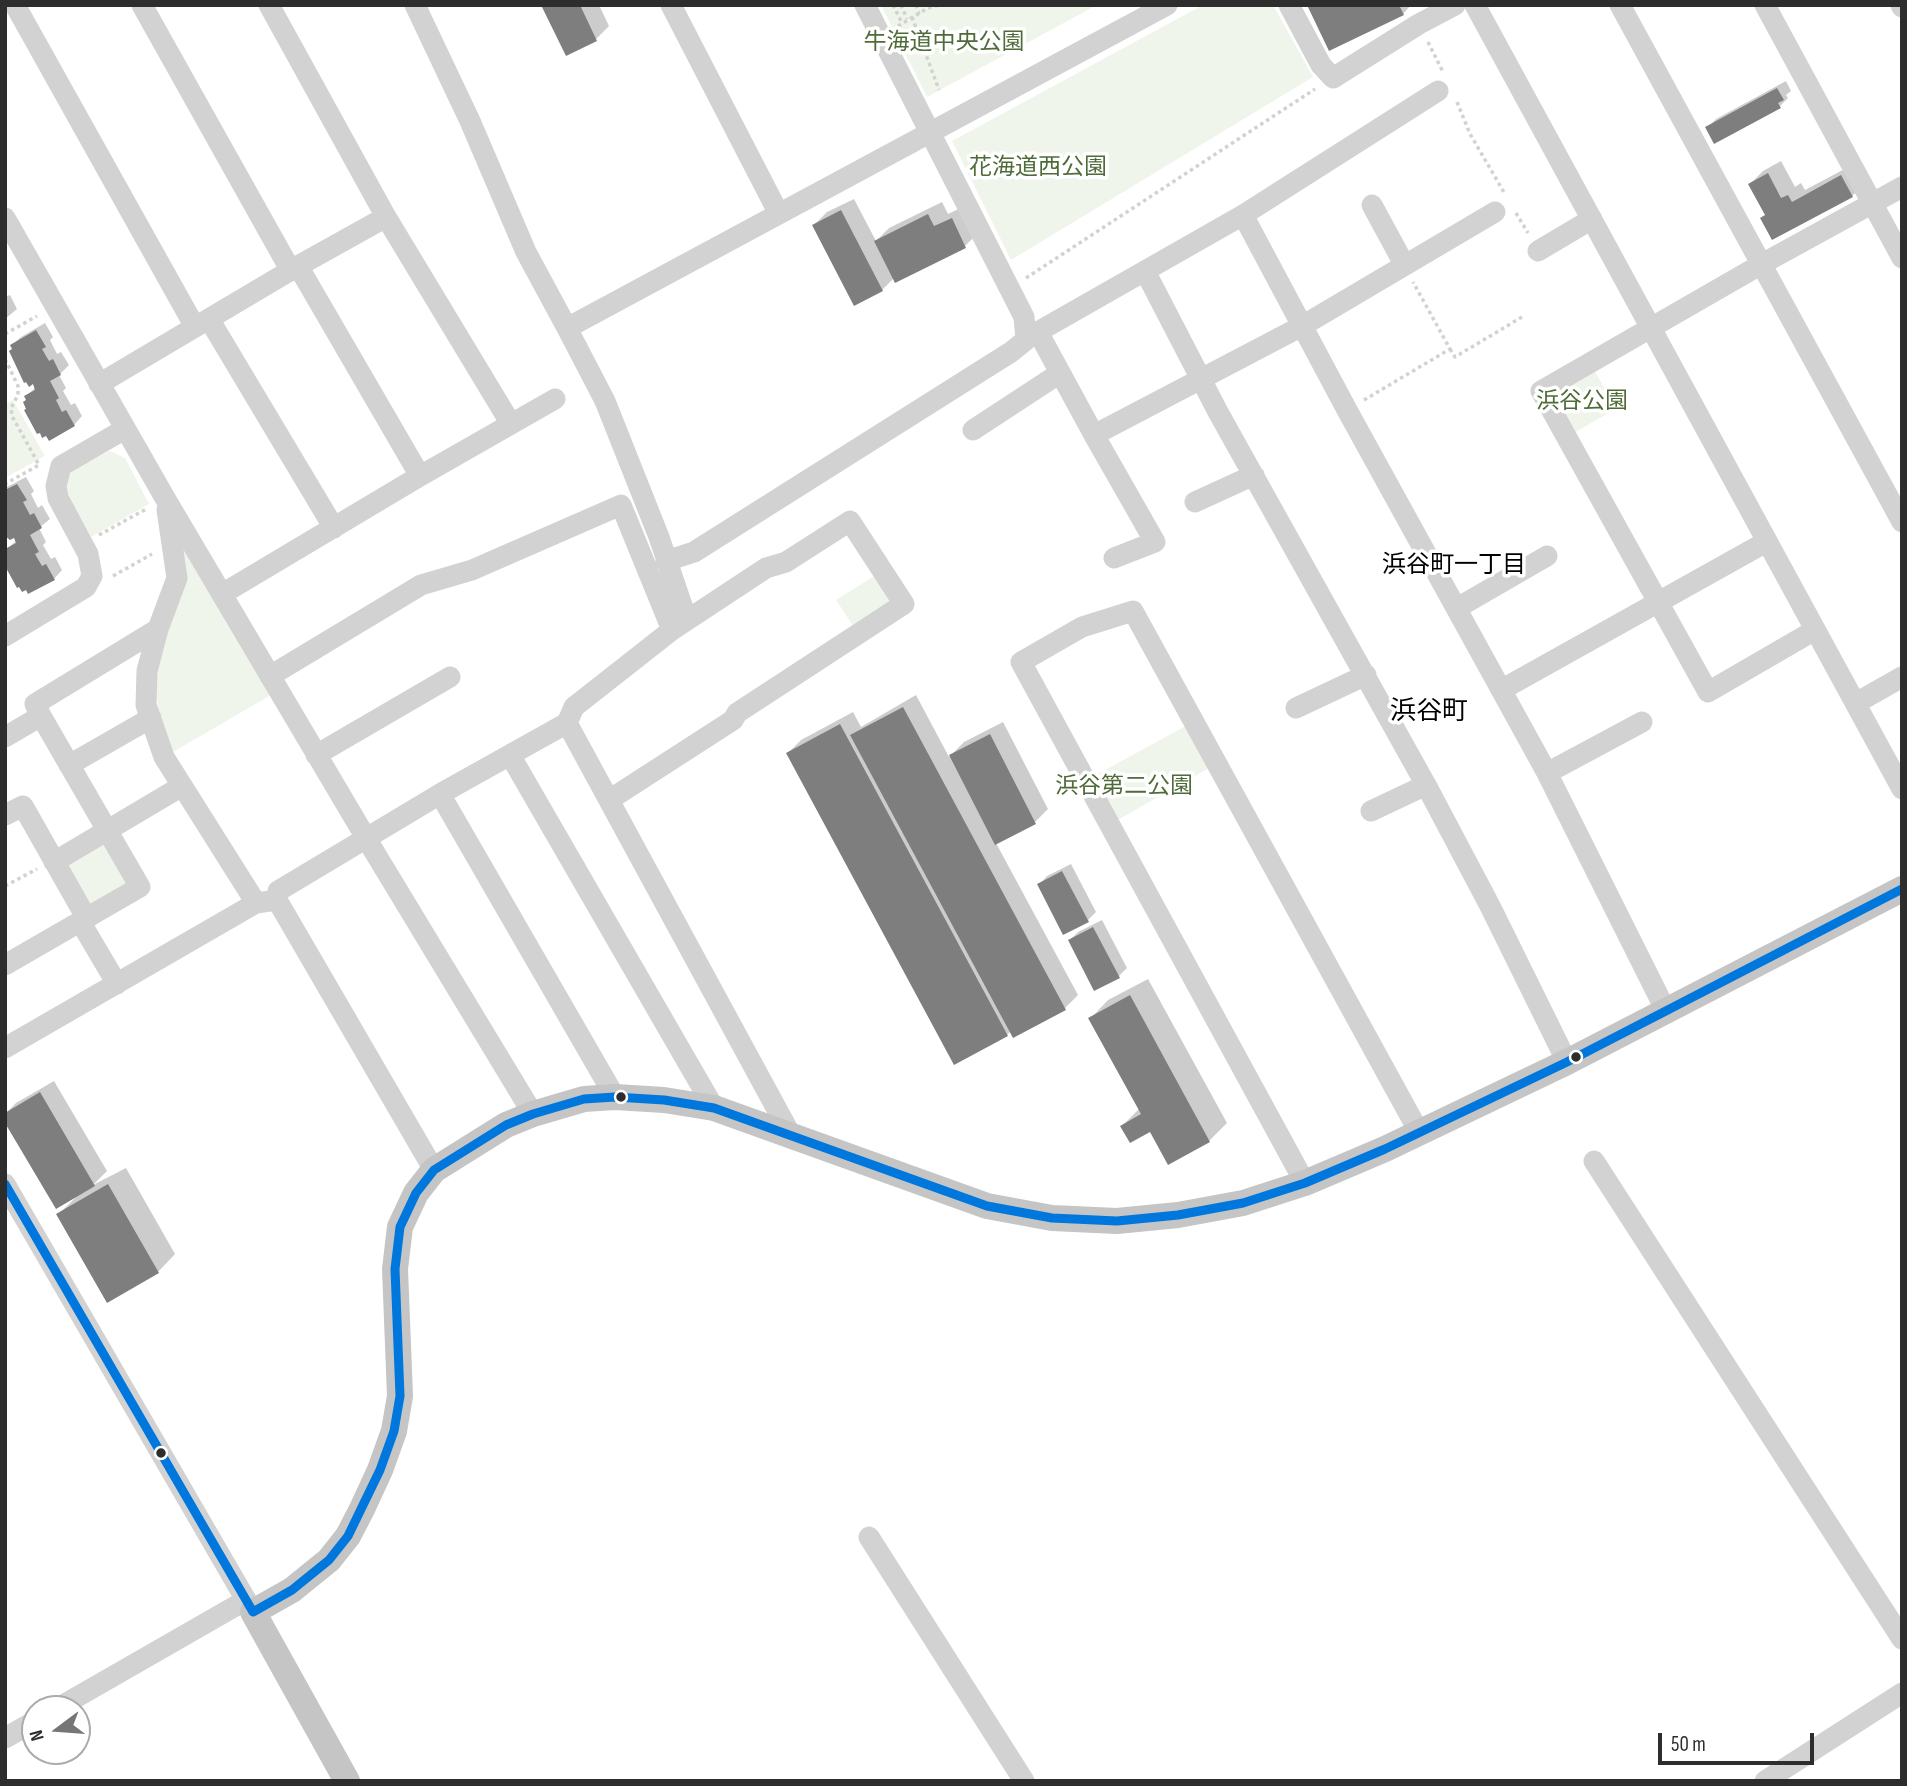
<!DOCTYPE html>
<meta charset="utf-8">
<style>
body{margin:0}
#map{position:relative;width:1907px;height:1786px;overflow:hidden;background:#fff;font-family:"Sofia Sans Condensed",sans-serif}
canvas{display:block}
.frame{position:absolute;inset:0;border:7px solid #2d2d2d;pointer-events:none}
.north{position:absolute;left:21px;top:1695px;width:70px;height:70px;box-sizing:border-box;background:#fff;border:2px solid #ababab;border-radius:50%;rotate:254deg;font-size:19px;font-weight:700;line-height:28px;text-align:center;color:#2d2d2d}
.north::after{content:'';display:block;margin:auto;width:24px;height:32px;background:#767676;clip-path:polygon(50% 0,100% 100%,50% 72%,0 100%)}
.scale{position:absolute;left:1658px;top:1733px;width:156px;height:32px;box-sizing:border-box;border:4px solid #2d2d2d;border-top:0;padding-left:9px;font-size:21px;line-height:24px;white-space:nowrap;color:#2d2d2d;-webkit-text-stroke:5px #fff;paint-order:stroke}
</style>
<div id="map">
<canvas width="1907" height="1786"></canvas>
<div class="frame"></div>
<div class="north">N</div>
<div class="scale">50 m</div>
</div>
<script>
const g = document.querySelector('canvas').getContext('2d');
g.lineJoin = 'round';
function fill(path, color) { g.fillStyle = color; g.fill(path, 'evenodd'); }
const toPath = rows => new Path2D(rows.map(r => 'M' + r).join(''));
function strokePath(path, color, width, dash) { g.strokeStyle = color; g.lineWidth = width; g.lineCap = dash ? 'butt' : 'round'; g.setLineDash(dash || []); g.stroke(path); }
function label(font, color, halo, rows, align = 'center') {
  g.font = font + ' "Sofia Sans Condensed","Noto Sans JP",sans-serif'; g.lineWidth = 7; g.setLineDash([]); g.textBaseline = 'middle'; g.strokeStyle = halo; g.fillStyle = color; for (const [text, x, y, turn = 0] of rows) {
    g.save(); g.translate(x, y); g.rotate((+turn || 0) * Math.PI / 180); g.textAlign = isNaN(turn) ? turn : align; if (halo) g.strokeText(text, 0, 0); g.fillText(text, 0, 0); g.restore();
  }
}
fill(toPath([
 [881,5,1097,5,927,97],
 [1203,5,1273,5,1313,77,1011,260,952,141],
 [1593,368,1616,409,1570,435,1547,395],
 [13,400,45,456,5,478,5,404],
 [110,451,125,458,149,504,91,537,66,493,65,481,73,469],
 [180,544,271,695,173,752,159,720,155,676],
 [879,573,897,602,855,629,836,600],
 [1193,722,1216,764,1109,825,1085,781],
 [108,830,140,887,87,919,54,862]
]), '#f0f5eb');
fill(toPath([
 [543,5,599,5,609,26,596,39,567,54],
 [1309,5,1411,5,1403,14],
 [1786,81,1791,91,1786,95,1788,98,1780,106,1708,128,1716,119],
 [1781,161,1795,187,1801,183,1805,190,1854,164,1865,183,1852,196,1766,214,1750,184,1763,171],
 [854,199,876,241,889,228,942,202,948,214,965,206,978,233,965,246,895,281,894,278,882,290,814,225,827,212],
 [10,295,17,309,5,319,5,297],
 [45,323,53,337,50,340,57,354,61,352,69,365,59,375,66,388,63,391,71,405,75,403,82,416,74,425,28,399,26,396,36,387,12,345,21,337],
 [26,477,34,491,31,494,38,508,42,505,50,519,39,528,46,542,43,545,51,559,55,557,62,570,54,579,6,550,17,540,14,536,5,534,5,488],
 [916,695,949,757,964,742,1003,722,1048,809,1035,822,996,843,1078,995,1065,1008,1011,1031,1007,1035,788,753,801,740,853,712,861,727],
 [1071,864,1096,912,1088,920,1039,885,1047,876],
 [1102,920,1127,968,1119,976,1070,940,1078,932],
 [1148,979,1227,1123,1209,1141,1169,1163,1151,1130,1122,1126,1140,1108,1091,1018,1108,1000],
 [54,1081,107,1171,93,1185,126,1168,175,1254,158,1272,59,1214,76,1197,5,1114,16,1103]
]), '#0003');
fill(toPath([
 [541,5,580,5,597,41,566,56],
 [1307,5,1399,5,1404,15,1329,51],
 [1777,88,1784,100,1778,103,1781,108,1714,144,1705,127],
 [1768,173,1781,198,1788,195,1792,202,1841,175,1853,197,1772,240,1760,218,1765,215,1748,184],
 [841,210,883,291,854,306,812,225],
 [928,214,934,226,952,218,966,248,895,283,874,241],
 [36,330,46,347,42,349,49,361,53,359,61,375,50,381,59,398,56,400,62,412,66,410,75,426,49,441,46,436,42,438,40,433,37,434,24,410,26,409,23,402,26,400,24,396,35,390,33,384,29,387,26,382,24,383,9,351,12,349,10,345],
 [17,484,27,500,23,502,30,515,34,513,42,528,30,535,39,552,35,554,42,566,46,564,55,580,28,594,26,590,22,592,19,587,17,588,5,566,5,549,16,543,14,538,10,540,5,536,5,490],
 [903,707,1066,1010,1013,1038,850,735],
 [840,724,1008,1036,954,1065,786,753],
 [990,734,1036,824,995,845,949,755],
 [1062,871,1089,922,1063,935,1037,884],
 [1093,927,1120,978,1094,991,1068,940],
 [1130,995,1210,1142,1168,1165,1150,1132,1130,1143,1120,1126,1141,1114,1088,1018],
 [40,1092,95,1186,56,1209,5,1123,5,1113],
 [108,1184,159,1273,107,1303,56,1214]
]), '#7e7e7e');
strokePath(toPath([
 [893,5,902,23],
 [901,5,907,19],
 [916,5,919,14],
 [912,17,939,90],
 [898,26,928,8,939,5],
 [1428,42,1443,72],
 [1457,102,1470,134,1505,194],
 [1516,213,1528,233],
 [1026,278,1315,89],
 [5,334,37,316],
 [1450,349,1455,357,1522,317],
 [5,359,18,386,18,395,11,408,12,416,39,465,5,484],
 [1364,400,1450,349,1413,282],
 [99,535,148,508],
 [113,576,152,554],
 [5,886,37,869]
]), '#d2d2d2', 3.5, [3.5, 3.5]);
strokePath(toPath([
 [15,5,195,327],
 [142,5,291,271],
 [269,5,386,217,511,424],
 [415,5,470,121,526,252,567,328],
 [671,5,779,214],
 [1289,5,1321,65,1333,78,1419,24,1455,5],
 [1475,5,1902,789],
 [1620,5,1902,522],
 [1765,5,1902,258],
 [1901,5,1902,7],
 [1372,205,1404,264],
 [1243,215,1347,410,1547,773,1666,1011],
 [5,218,165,498,366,838,533,1114],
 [1538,251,1592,219],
 [298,266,420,476],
 [1145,271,1218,412,1426,785,1490,906,1567,1062],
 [209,319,334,528],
 [1038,332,1094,435,1302,326,1495,212],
 [1027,338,1243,215,1438,91],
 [99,384,298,266,386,217],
 [973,430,1060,373],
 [1094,435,1155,542,1114,558],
 [1195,502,1254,475],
 [167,510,177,578,158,629,147,671,146,705,164,757,256,903],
 [666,561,694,552,1011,352,1026,340,1024,317,865,5],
 [222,594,420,476,555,399],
 [1457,608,1547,556],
 [687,620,659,537,605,401,567,328,1167,5],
 [1815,630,1708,692,1541,391,1760,265,1902,187],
 [5,636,86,587,92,576,88,554,58,498,56,486,61,466,125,429],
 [270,676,421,585,472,570,621,505,672,630],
 [1501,690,1766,542],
 [1856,703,1902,677],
 [1296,708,1366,675],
 [567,723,792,1137],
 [5,737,41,716,35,704,158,629],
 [316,755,450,677],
 [510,755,714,1108],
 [69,765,151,718],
 [1547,773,1642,722],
 [440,794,615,1097],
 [1371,811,1426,785],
 [5,815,23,806,87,919],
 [54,862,182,786],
 [277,900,434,1170],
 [81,923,117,984],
 [5,965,140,887,41,716],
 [5,1048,256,903,277,900,278,891,440,794,567,723,574,707,672,630,766,568,786,562,850,521,904,604,737,713,733,720,609,800],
 [1594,1161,1902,1639],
 [1305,1183,1021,662,1082,627,1133,611,1419,1132],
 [5,1184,253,1612],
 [869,1537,1024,1781],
 [56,1709,246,1600],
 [5,1738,35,1721],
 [1765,1781,1902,1693]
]), '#d2d2d2', 21);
strokePath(toPath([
 [347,1781,253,1612,292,1590,329,1560,348,1536,362,1509,380,1470,394,1431,400,1396,395,1269,400,1227,416,1193,434,1170,506,1125,533,1114,584,1099,615,1097,664,1100,714,1108,987,1206,1052,1218,1117,1221,1178,1215,1243,1203,1305,1183,1385,1149,1567,1062,1902,889]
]), '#c5c5c5', 26);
strokePath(toPath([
 [5,1184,253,1612,292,1590,329,1560,348,1536,380,1470,394,1431,400,1396,395,1269,400,1227,416,1193,434,1170,506,1125,533,1114,584,1099,615,1097,664,1100,714,1108,987,1206,1052,1218,1117,1221,1178,1215,1243,1203,1305,1183,1385,1149,1567,1062,1902,889]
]), '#07d', 9);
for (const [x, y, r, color] of [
 [1576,1057,6,"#2d2d2d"],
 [621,1097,6,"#2d2d2d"],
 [161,1453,6,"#2d2d2d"]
]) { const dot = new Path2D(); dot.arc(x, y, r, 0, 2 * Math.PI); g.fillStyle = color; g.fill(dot); strokePath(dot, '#fff', 2.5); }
label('23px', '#4e6b38', '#fff', [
 ["牛海道中央公園",944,43],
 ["花海道西公園",1038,168],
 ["浜谷公園",1582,402],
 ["浜谷第二公園",1124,787]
]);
label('24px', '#000', '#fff', [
 ["浜谷町一丁目",1454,566]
]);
label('26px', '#000', '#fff', [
 ["浜谷町",1429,712]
]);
</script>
